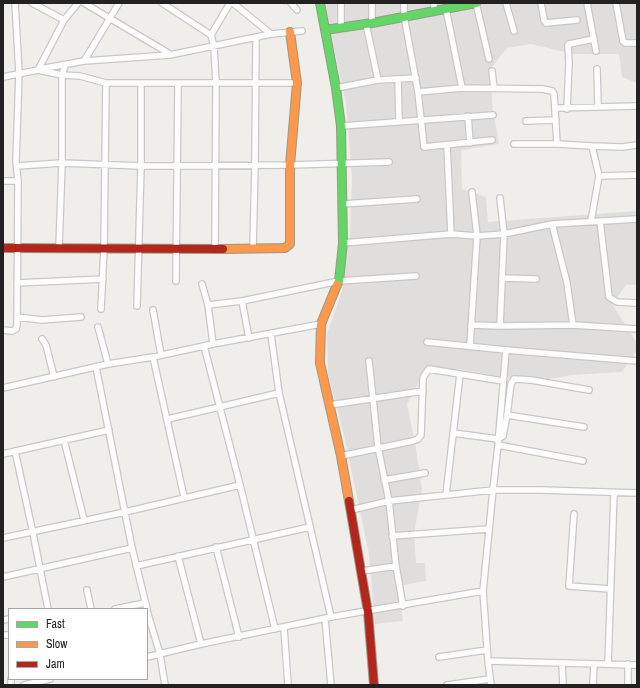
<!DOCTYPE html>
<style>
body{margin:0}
#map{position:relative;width:640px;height:688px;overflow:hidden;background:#f0eeeb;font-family:"Archivo Narrow",sans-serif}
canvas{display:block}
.frame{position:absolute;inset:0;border:4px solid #222;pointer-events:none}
.legend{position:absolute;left:8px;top:608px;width:140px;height:72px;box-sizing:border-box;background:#fff;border:1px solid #a7a7a7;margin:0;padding:5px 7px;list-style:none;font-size:12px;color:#222}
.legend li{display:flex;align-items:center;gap:8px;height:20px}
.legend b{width:20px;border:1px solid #a7a7a7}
</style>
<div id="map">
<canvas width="640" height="688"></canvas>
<div class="frame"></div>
<ul class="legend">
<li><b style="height:5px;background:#63d668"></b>Fast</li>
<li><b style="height:5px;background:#ff974d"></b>Slow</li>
<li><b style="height:5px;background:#b3261e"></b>Jam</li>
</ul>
</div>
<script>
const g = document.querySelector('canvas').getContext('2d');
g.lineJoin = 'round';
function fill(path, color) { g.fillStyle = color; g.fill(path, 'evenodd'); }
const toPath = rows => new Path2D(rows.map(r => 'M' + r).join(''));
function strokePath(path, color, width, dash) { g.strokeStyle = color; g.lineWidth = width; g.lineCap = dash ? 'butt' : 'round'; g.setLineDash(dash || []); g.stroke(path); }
fill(toPath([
 [324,3,637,3,637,83,622,77,619,54,573,54,531,44,507,48,491,68,492,104,499,144,461,150,462,189,486,197,488,222,637,211,637,285,626,285,612,304,637,343,637,350,622,372,572,375,533,382,458,369,423,374,407,404,415,443,422,489,414,534,416,563,425,563,426,581,398,586,403,621,375,624,369,554,344,435,328,374,327,334,342,291,350,236,352,179,346,103]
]), '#dfdedc');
const street = toPath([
 [32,3,64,20],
 [84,3,170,54],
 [162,3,211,35,214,47,216,83,215,249],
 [233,3,271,34],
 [291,3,297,10],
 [404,3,404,16,418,92,424,147,492,140],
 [434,3,434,10],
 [476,3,489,59],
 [506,3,514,31],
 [541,3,544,20,546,23,577,20],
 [587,3,596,51],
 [616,3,623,41,625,43,637,43],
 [446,9,462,88],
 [372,23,372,3],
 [366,24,378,80],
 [341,28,341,3],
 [211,35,230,3],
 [84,61,119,3],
 [40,69,84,61,170,55,271,34,302,31],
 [597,69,598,107],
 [38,70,64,20,78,3],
 [492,71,494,88],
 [3,77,38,70,62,75,80,76,106,83,297,83],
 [398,79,399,121],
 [336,88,378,80,416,78],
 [418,92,462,88,543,89,552,91,554,94,557,144,592,146,599,176],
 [555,108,637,106],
 [567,109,569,63,568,45,569,44,594,39],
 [468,116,470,143],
 [526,121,556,120],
 [341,126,493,115],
 [514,144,557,144],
 [447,145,451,234],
 [592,146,622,147,637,145],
 [17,166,62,163,141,166,290,165,389,162],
 [3,181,18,181],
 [343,204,417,199],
 [591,221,599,176,637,175],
 [600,221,609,297,617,302,637,303],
 [552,224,567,283,573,325],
 [343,243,451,234,477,236,504,234,552,224,637,219],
 [59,248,62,163,62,75,65,65],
 [253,248,255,165,256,37],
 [502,278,536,279],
 [176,281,178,84],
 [17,283,103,279],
 [202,284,208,305,213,344],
 [242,301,249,338],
 [208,305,242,301,339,281,416,276],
 [137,306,141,166,141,83],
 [101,309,104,248,106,83],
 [153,310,161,355],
 [17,317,42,320,81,317],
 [471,325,500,326,573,325,637,329],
 [500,326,504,234,500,198],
 [98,327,108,364],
 [3,330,12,331,16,329,17,325,18,181,16,161,19,73,15,3],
 [271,334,279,393,331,617],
 [42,339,46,345,54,377],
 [427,342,506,350,637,361],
 [204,346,240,485,275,629],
 [470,346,477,236,472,192],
 [506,350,498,445,493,490,541,490,637,493],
 [153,357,184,497],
 [96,367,132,548,147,609],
 [3,388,108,364,153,357,213,344,321,324],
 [330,405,423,391],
 [507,415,511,384,514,379,531,380,589,390],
 [168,419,279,393],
 [453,433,498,439,503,436,507,415,584,427],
 [64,440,84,520],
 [498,445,583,461],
 [15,451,33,533,48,609],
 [3,454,109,430],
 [341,456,413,441,418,439,421,435,423,378,426,373,429,369,503,381],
 [384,480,425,473],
 [446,495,460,374],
 [351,510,389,501,493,490,483,591,488,661,491,685],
 [574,514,569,586,610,589],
 [392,536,488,529],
 [3,538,125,512,240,485],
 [216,547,239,637],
 [178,556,201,644],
 [136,566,310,527],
 [396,566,403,606],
 [362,571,396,566,389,501,378,447,369,361],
 [3,577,132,548],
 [87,590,91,609],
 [115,609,145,603],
 [147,611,160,654,165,685],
 [325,619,331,685],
 [3,620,9,619],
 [284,628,288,685],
 [3,635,9,635],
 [147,657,201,644,331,617,483,591],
 [439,657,487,650],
 [488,661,637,665],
 [562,663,563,685],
 [608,664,614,493],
 [11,685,11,679],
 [24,685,50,679],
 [447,685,490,679],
 [593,685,594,664],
 [628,685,628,664]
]);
const fast = toPath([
 [320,3,336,88,341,126,343,243,339,281,337,285],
 [325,30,372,23,476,3]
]);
const slow = toPath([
 [223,249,285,248,290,244,290,165,297,83,290,32],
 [337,285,321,324,320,363,341,456,349,501]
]);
const jam = toPath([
 [3,248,223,249],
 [349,501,368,612,374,685]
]);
strokePath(street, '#c9c8c7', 8);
strokePath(fast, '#999a82', 10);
strokePath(slow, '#999a82', 10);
strokePath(jam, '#999a82', 10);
strokePath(street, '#fdfcfc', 5.5);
strokePath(fast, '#63d668', 8);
strokePath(slow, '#ff974d', 8);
strokePath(jam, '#b3261e', 8);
</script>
